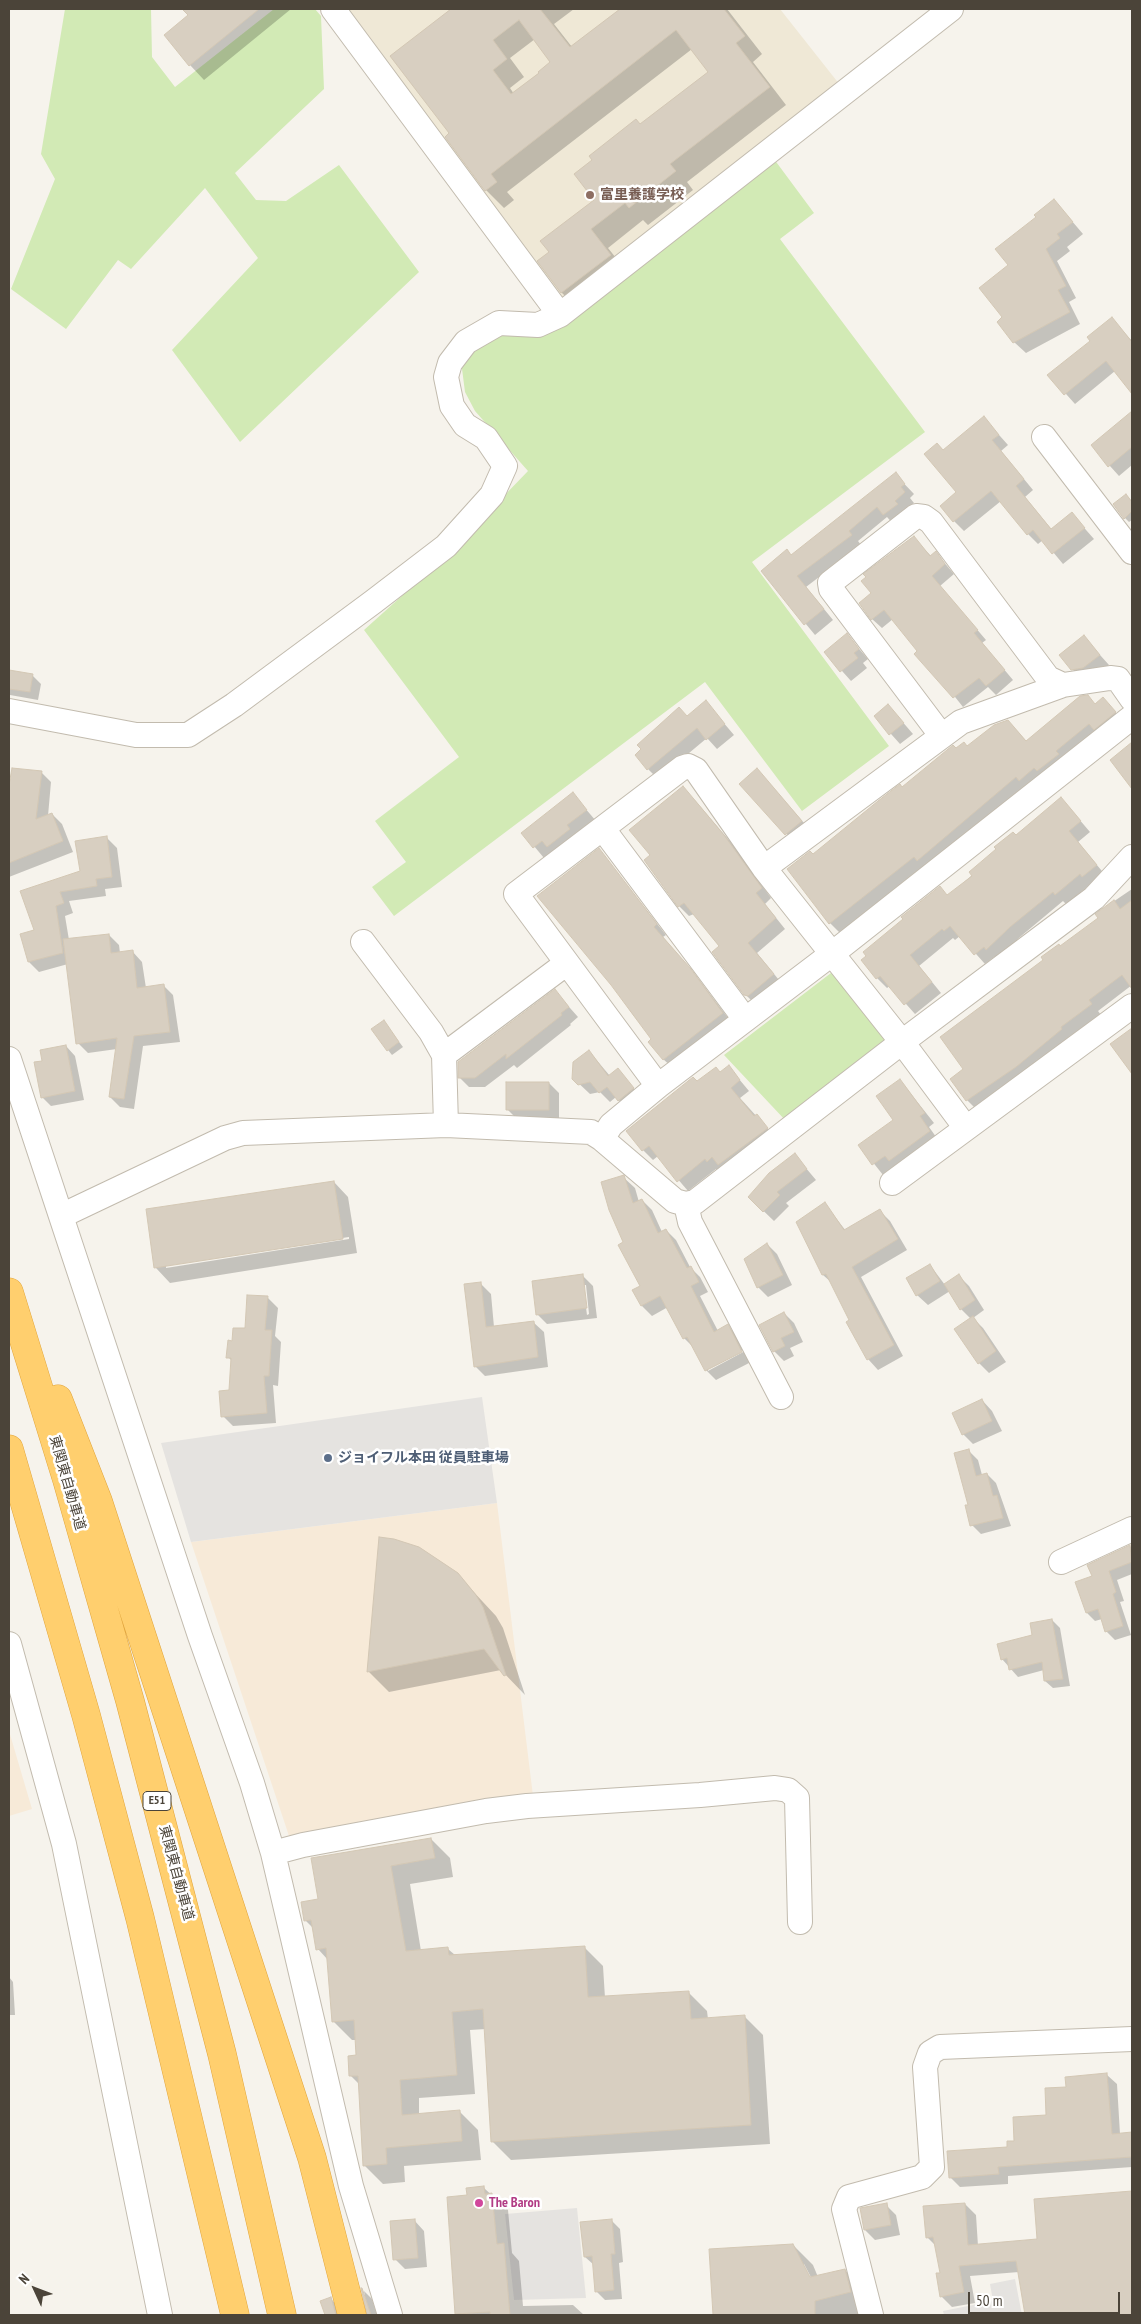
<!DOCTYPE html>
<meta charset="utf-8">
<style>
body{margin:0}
#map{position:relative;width:1141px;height:2324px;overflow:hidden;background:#f6f3ec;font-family:"PT Sans Narrow",sans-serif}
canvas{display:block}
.frame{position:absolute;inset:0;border:10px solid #4b4439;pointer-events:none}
.north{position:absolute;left:10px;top:2264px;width:50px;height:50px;-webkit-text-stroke:4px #fff;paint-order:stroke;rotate:313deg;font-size:14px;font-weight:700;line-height:20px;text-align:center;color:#4b4439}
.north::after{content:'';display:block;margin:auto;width:18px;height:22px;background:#4b4439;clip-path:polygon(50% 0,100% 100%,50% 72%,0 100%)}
.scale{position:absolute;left:968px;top:2292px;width:152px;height:22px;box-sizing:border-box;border:2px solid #4b4439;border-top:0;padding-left:6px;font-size:15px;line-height:18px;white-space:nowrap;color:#4b4439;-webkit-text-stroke:4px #fff;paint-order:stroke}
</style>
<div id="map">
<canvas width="1141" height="2324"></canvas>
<div class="frame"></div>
<div class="north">N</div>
<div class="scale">50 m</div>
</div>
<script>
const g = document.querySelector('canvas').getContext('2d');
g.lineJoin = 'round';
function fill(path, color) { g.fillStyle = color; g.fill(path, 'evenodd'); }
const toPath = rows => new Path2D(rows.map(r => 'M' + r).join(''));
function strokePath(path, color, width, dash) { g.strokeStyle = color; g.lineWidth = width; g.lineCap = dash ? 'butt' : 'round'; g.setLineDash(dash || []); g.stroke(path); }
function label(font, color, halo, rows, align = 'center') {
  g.font = font + ' "PT Sans Narrow","Noto Sans JP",sans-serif'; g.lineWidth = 5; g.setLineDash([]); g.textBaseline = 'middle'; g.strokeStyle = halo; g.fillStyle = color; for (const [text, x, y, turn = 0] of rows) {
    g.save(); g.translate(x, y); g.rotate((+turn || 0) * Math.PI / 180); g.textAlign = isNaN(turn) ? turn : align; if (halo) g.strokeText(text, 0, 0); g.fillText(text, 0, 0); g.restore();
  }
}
fill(toPath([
 [497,1503,533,1796,290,1839,191,1542],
 [9,1731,32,1809,9,1816]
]), '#f7ead8');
fill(toPath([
 [344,9,780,9,840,85,561,305]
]), '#efe8d6');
fill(toPath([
 [65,9,151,9,152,57,175,87,274,9,315,9,321,16,324,89,235,173,256,200,286,201,339,165,419,272,240,442,172,350,258,258,205,188,131,269,118,260,66,329,11,289,55,179,41,154],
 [771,155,814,213,780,239,925,432,752,562,889,746,802,811,705,682,394,916,372,887,406,862,375,821,459,757,364,630,444,558,528,471,475,411,465,392,461,361,501,329,544,333],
 [831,973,839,973,891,1038,786,1121,724,1055]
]), '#d2eab5');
fill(toPath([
 [482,1397,497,1503,191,1542,161,1443],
 [577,2208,586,2298,514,2300,505,2214],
 [1015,2279,1022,2315,944,2315,943,2311,993,2301,990,2284]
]), '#e5e3e0');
fill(toPath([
 [184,9,291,9,204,80,190,65,189,16],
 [454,9,574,9,554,24,572,47,621,9,727,9,762,54,753,62,786,105,687,182,693,190,648,225,643,220,608,248,628,273,580,310,562,293,539,261,550,252,595,200,641,125,710,72,692,49,507,192,514,200,504,208,486,190,451,133,392,56],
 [535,39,552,62,514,94,510,88,524,77,510,58],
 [1054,200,1083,234,1067,247,1070,251,1057,261,1076,298,1069,302,1080,324,1026,353,1014,342,1004,318,1010,265,1037,218],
 [1112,319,1132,341,1132,392,1115,371,1075,404,1049,375,1091,341],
 [1132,413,1132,465,1119,476,1092,446],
 [984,418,1008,445,1001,451,1033,490,1025,497,1052,530,1072,514,1094,539,1063,564,1043,540,1038,544,1028,534,1001,501,964,531,954,521,958,493,943,451],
 [895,474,914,494,910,498,914,503,904,511,894,525,887,517,858,541,861,545,806,587,833,620,815,635,762,571,792,556],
 [1126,495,1132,502,1132,520,1129,522,1125,518],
 [914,538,931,556,936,553,954,574,940,586,986,640,982,643,1013,680,996,695,988,687,963,707,893,619,882,628,872,619,873,593],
 [847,635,868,659,863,663,867,668,851,681,826,653],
 [1084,637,1109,665,1094,678,1083,679,1072,669],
 [9,671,32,675,41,684,38,700,10,695,9,699],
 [1103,698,1125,723,840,933,830,923,813,856,956,750,968,748,1008,721,1027,742,1096,705],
 [706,702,734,735,717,749,707,738,658,779,648,769,688,717],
 [888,705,913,734,900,744,875,716],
 [13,769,41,772,51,782,48,816,52,814,62,824,73,852,9,877,9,809],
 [757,769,811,831,796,844,741,784],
 [573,794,596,821,556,854,553,851,544,858,523,833],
 [693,798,734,846,771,898,765,904,785,929,757,953,783,985,756,1005,745,994,720,947,694,914,689,916,679,906],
 [1061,798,1090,832,1078,842,1106,876,1093,886,1091,884,1066,904,1063,901,1020,937,997,959,994,957,985,964,960,936,955,940,953,938,919,966,941,993,915,1014,890,986,887,988,877,978,948,896],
 [106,837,117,848,122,887,105,889,106,896,69,901,73,913,65,916,69,940,109,935,119,945,120,953,132,951,142,962,146,988,163,985,173,995,180,1042,143,1046,134,1109,120,1107,110,1097,117,1049,88,1053,78,1043,68,964,39,972,29,962,35,931,22,892,81,872],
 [599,850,666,935,663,937,700,981,732,1023,674,1069,663,1059,653,1039,630,1011],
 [1132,889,1132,985,1098,1011,1101,1015,977,1110,967,1100,965,1070,1060,948,1100,919,1107,906],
 [555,991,578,1017,570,1024,571,1025,517,1068,514,1065,485,1087,469,1087,460,1078],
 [384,1022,403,1047,392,1055,388,1050],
 [66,1046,75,1056,84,1100,51,1106,42,1097,44,1062],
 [589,1051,610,1076,618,1070,643,1099,629,1111,616,1097,610,1102,600,1092,590,1094,573,1078],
 [729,1067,749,1091,740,1098,777,1139,718,1171,716,1169,688,1191,658,1156,653,1160,643,1150,697,1083,721,1073],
 [900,1080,934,1123,929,1127,939,1141,900,1170,895,1166,883,1175,860,1146,895,1120],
 [549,1083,559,1093,559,1119,517,1119,507,1109],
 [795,1155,816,1180,786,1203,789,1206,774,1221,749,1197],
 [623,1177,635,1188,639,1202,642,1200,652,1210,662,1232,666,1230,676,1240,690,1267,700,1277,708,1292,700,1296,718,1331,728,1326,737,1336,744,1349,708,1368,708,1371,745,1351,751,1362,716,1380,706,1370,694,1348,684,1338,668,1307,652,1316,642,1306,634,1291,642,1286,625,1242],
 [334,1182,348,1197,357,1253,170,1283,156,1268,147,1210],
 [349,1237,349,1239,166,1268,166,1265],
 [825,1204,846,1231,880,1211,890,1221,907,1250,861,1277,903,1356,878,1370,868,1359,832,1283,823,1275,798,1223],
 [767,1244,777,1254,792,1285,768,1297,758,1287],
 [930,1265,945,1285,959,1276,969,1286,984,1310,973,1318,983,1328,1006,1362,989,1373,979,1363,971,1319,961,1309,950,1291,928,1305,917,1295,908,1279],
 [583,1276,593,1286,597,1318,547,1324,537,1314],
 [583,1285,586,1285,589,1314,587,1315],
 [480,1283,491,1294,494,1327,533,1322,544,1332,548,1367,485,1376,475,1366],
 [267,1297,278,1308,275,1336,281,1342,278,1386,273,1385,276,1423,233,1426,223,1416,230,1392,232,1361,228,1357],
 [784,1313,794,1323,803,1342,790,1348,794,1356,784,1361,774,1351],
 [982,1400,992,1411,1002,1431,973,1444,963,1434],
 [969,1451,978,1460,982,1475,987,1474,996,1483,1011,1526,981,1534,972,1525,969,1506],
 [1130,1546,1132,1549,1132,1574,1117,1580,1124,1601,1120,1602,1131,1635,1115,1640,1106,1631,1102,1619,1095,1621,1087,1613,1093,1577],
 [457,1574,496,1616,503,1628,525,1695,501,1670,389,1692,369,1672],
 [1052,1620,1060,1628,1070,1686,1053,1688,1045,1681,1044,1670,1018,1677,1002,1659],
 [431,1839,450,1858,453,1877,410,1884,421,1951,448,1949,455,1955,584,1947,603,1966,605,1998,688,1992,707,2011,708,2019,744,2016,763,2035,770,2144,511,2160,492,2141,486,2029,470,2030,475,2094,419,2098,419,2115,459,2111,478,2130,481,2160,404,2166,405,2182,383,2184,364,2165,360,2085,351,2076,357,2056,356,2040,352,2040,333,2021,328,1960,318,1949,314,1929,306,1921,319,1900],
 [9,1977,13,1982,15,2015,9,2015],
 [1107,2075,1117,2084,1120,2134,1132,2133,1132,2167,1008,2176,1008,2184,960,2187,950,2177,1008,2148,1048,2116,1068,2088],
 [484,2188,508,2210,512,2253,519,2261,523,2306,573,2305,584,2315,456,2314,468,2196],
 [1132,2193,1132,2315,1026,2315,1019,2272,970,2276,975,2303,952,2307,941,2296,941,2274,936,2246,927,2237,965,2204,976,2215,978,2246,1038,2240,1035,2200],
 [886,2205,896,2215,900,2235,875,2240,865,2230],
 [414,2220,424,2231,427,2267,405,2269,395,2259],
 [611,2220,620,2229,623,2262,619,2263,622,2299,605,2300,597,2292,594,2265,585,2257],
 [793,2245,813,2265,818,2277,845,2270,864,2290,870,2312,856,2315,714,2315,710,2250],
 [802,2264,804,2264,814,2283,811,2284],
 [364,2291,372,2299,377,2315,368,2315],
 [331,2299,341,2309,343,2315,326,2315,322,2302]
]), '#0003');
const building = toPath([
 [182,9,259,9,189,66,164,35,188,15,182,9],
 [451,9,540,9,570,47,620,9,724,9,745,36,736,43,770,87,670,164,676,171,629,208,625,203,591,229,611,255,561,293,537,261,549,252,540,241,594,200,574,174,592,160,589,156,636,119,640,124,708,72,676,30,491,174,497,182,485,191,445,137,449,133,390,56,451,9],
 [519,20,550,62,538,72,539,73,511,94,493,70,507,59,493,40,519,20],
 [1054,199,1073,222,1057,234,1060,238,1046,249,1066,286,1058,290,1070,312,1013,343,997,322,1002,317,979,288,1008,265,995,249,1036,217,1034,215,1054,199],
 [1112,317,1132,342,1132,394,1106,361,1064,395,1047,375,1090,341,1087,337,1112,317],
 [1132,411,1132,447,1108,467,1091,445,1132,411],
 [984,416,999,435,992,440,1024,479,1016,486,1051,529,1072,512,1085,528,1052,554,1033,530,1027,535,991,491,953,522,940,506,956,492,924,454,937,443,943,450,984,416],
 [896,472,905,484,901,487,905,492,895,501,898,504,883,515,877,507,849,531,852,535,797,576,824,609,804,625,761,571,787,549,791,555,896,472],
 [1126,494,1132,502,1132,511,1124,519,1113,504,1126,494],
 [914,536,930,556,936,551,945,564,932,576,978,630,974,633,1005,670,986,686,979,678,953,698,914,654,917,651,884,610,871,620,859,603,871,593,861,581,866,577,863,574,914,536],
 [847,633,859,649,854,653,858,658,840,672,824,652,847,633],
 [1084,635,1100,655,1083,668,1071,670,1059,655,1084,635],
 [9,670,33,674,30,692,9,689,9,670],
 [1088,695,1095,704,1103,697,1116,712,1094,730,1089,724,1056,751,1059,754,1037,771,1034,768,1019,781,1016,777,917,861,914,857,829,924,787,869,810,851,813,854,878,801,900,784,902,787,953,745,956,748,964,742,967,746,994,725,1008,720,1026,741,1080,696,1088,695],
 [706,700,725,724,706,740,697,728,647,770,635,755,641,749,637,745,679,707,687,716,706,700],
 [888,704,904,723,889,735,874,716,888,704],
 [1132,742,1132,789,1110,760,1132,742],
 [12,768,42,771,36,819,52,813,63,841,9,863,9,785,12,768],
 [757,768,802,821,785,835,739,784,757,768],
 [683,786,724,835,762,888,756,893,776,918,748,943,774,974,748,996,744,995,712,952,719,946,684,903,678,907,644,860,650,855,629,830,683,786],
 [573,792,587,810,567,825,570,829,547,847,542,841,533,848,521,833,573,792],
 [1061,797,1081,821,1069,831,1097,865,1082,877,1080,874,1055,895,1053,892,1010,927,986,950,984,947,974,955,950,926,944,931,942,929,910,955,932,982,904,1005,880,976,876,979,861,960,866,956,863,952,903,919,901,917,940,886,947,895,972,876,969,872,996,849,994,847,1013,832,1016,835,1061,797],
 [107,836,112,877,96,879,97,886,60,892,64,903,56,906,63,953,28,962,20,934,34,930,20,891,80,871,75,841,107,836],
 [599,848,657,924,654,927,691,969,723,1013,663,1060,648,1042,651,1039,611,985,537,896,599,848],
 [1114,900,1120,909,1132,900,1132,989,1122,975,1089,1000,1092,1004,1061,1027,1062,1029,1016,1067,966,1101,950,1079,963,1069,940,1037,1043,960,1041,957,1059,944,1060,946,1098,918,1095,914,1114,900],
 [109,934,111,953,133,950,137,988,164,984,170,1032,134,1036,124,1099,109,1097,117,1038,76,1044,63,939,109,934],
 [555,989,569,1007,561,1013,562,1015,506,1059,506,1054,475,1078,458,1078,458,1062,555,989],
 [384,1020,399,1042,387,1051,371,1029,384,1020],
 [1132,1028,1132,1074,1110,1044,1132,1028],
 [66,1045,75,1091,41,1098,34,1062,42,1061,40,1050,66,1045],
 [589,1050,608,1076,618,1068,634,1088,618,1101,607,1087,599,1093,590,1082,578,1085,572,1079,573,1062,589,1050],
 [729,1065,740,1080,731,1088,754,1116,757,1114,768,1128,718,1165,712,1157,707,1162,705,1159,677,1182,649,1146,642,1151,626,1131,693,1077,697,1081,716,1067,720,1072,729,1065],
 [900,1079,925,1113,920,1116,930,1131,889,1161,885,1156,872,1165,858,1145,893,1120,876,1096,900,1079],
 [506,1082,549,1082,549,1110,506,1110,506,1082],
 [795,1153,807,1169,777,1192,780,1195,763,1212,748,1197,769,1173,795,1153],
 [624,1175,633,1203,642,1199,658,1233,666,1229,687,1268,691,1266,699,1282,691,1286,714,1332,728,1324,742,1352,705,1371,687,1337,683,1339,660,1296,641,1306,632,1290,640,1286,618,1245,623,1242,609,1210,601,1182,624,1175],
 [334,1181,343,1239,154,1268,146,1209,334,1181],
 [825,1202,844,1230,880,1209,898,1239,852,1267,894,1345,867,1360,846,1322,849,1320,826,1274,822,1275,796,1222,825,1202],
 [767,1243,783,1275,757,1288,744,1259,767,1243],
 [930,1264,940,1281,916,1296,906,1278,930,1264],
 [583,1274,587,1308,536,1315,532,1281,583,1274],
 [959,1274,975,1300,960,1310,944,1284,959,1274],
 [481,1282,486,1327,534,1321,538,1357,474,1367,464,1284,481,1282],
 [247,1295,268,1296,265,1330,272,1330,269,1376,264,1376,267,1413,221,1417,219,1391,229,1390,231,1358,226,1358,228,1340,232,1341,233,1328,245,1328,247,1295],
 [784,1312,794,1332,781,1338,785,1346,773,1352,759,1325,784,1312],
 [973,1316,996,1351,978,1364,954,1329,973,1316],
 [982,1399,992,1421,962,1435,952,1413,982,1399],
 [969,1449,976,1476,987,1473,993,1496,997,1495,1003,1518,970,1526,965,1505,968,1505,954,1453,969,1449],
 [379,1537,394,1539,419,1547,458,1573,476,1595,483,1607,506,1675,504,1676,484,1649,367,1672,379,1537],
 [1130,1545,1132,1562,1109,1571,1116,1592,1113,1594,1123,1626,1105,1632,1098,1609,1086,1613,1075,1582,1092,1576,1087,1565,1130,1545],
 [1052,1619,1063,1679,1044,1681,1042,1662,1009,1670,1007,1658,1001,1660,997,1644,1032,1635,1030,1623,1052,1619],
 [431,1838,435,1858,391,1866,406,1951,448,1947,449,1955,585,1946,588,1997,689,1991,691,2019,745,2015,751,2125,491,2142,483,2009,452,2012,457,2075,400,2080,402,2115,460,2110,462,2141,386,2148,387,2164,363,2166,358,2076,349,2076,348,2056,356,2055,354,2020,332,2022,326,1948,316,1950,311,1920,304,1921,301,1902,318,1899,311,1858,431,1838],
 [1107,2073,1112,2134,1132,2132,1132,2157,998,2167,999,2174,949,2178,947,2151,1007,2147,1007,2141,1014,2141,1013,2117,1046,2115,1045,2088,1066,2087,1065,2077,1107,2073],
 [484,2186,485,2194,492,2193,497,2244,504,2243,510,2315,490,2315,490,2312,455,2314,447,2197,467,2195,466,2188,484,2186],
 [1132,2191,1132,2315,1025,2315,1016,2261,959,2266,964,2292,940,2297,936,2273,940,2273,933,2237,926,2238,923,2206,965,2203,968,2245,1037,2239,1034,2199,1132,2191],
 [887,2203,891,2225,864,2230,860,2208,887,2203],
 [415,2219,418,2258,393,2260,390,2221,415,2219],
 [612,2219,615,2254,611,2254,614,2290,595,2292,592,2256,584,2257,580,2222,612,2219],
 [793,2244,810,2277,845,2269,851,2292,815,2301,815,2315,713,2315,709,2249,793,2244],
 [361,2288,362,2288,371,2315,367,2315,361,2288],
 [331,2297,336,2315,325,2315,320,2301,331,2297]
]);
fill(building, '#d8cfc1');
strokePath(building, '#d3c7b4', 1);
const minor = toPath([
 [333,9,560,315],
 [1044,437,1132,552],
 [9,711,136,735,188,735,234,705,373,602,446,546,492,495,505,466,486,438,465,425,452,406,446,377,450,363,466,342,499,323,538,325,560,315,951,9],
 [941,735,831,589,830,583,916,516,924,517,931,522,1048,678,1063,685],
 [603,829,745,1019],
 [764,868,961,722,1063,685,1110,678,1118,679,1132,699],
 [363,942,431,1032,444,1055,446,1125],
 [444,1055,567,963],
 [9,1059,200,1636,252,1783,273,1853,351,2186,390,2315],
 [658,1086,516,894,682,768,688,766,696,770,764,868,902,1042,966,1128],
 [602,1139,611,1125,658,1086,833,953,1132,717],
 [892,1183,1132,1006],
 [686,1204,690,1222,781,1397],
 [61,1216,225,1138,243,1133,446,1125,591,1132,602,1139,675,1201,686,1204,695,1202,902,1042,1094,898,1132,857],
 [1061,1562,1132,1529],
 [9,1644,64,1844,160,2315],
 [273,1853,303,1845,486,1811,527,1806,700,1795,775,1788,788,1790,797,1798,800,1922],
 [871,2315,844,2209,849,2197,922,2177,932,2167,925,2067,930,2053,940,2047,1132,2039]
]);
const motorway = toPath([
 [9,1292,67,1480,130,1701,222,2054,282,2315],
 [58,1399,98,1501,312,2158,352,2315],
 [9,1449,86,1715,140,1918,235,2315]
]);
strokePath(minor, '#c2bbae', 26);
strokePath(motorway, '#e0a43c', 29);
strokePath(minor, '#fff', 24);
strokePath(motorway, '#ffcf6e', 28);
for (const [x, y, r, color] of [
 [590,195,5,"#8d6e63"],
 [328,1458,5,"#5c6f8a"],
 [479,2203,5,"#d1479c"]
]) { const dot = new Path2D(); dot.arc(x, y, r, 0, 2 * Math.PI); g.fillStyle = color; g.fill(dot); strokePath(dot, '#fff', 2); }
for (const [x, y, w] of [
 [157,1801,28]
]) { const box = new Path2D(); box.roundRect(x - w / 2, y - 9.5, w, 19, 4); g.fillStyle = '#fff'; g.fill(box); strokePath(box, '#4b4439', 1); }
label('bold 12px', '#4b4439', null, [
 ["E51",157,1801]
]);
label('bold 14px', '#785e54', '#fff', [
 ["富里養護学校",600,195]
], 'left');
label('bold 14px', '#4e5e75', '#fff', [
 ["ジョイフル本田 従員駐車場",338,1458]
], 'left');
label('14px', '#4b4439', '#fff', [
 ["東関東自動車道",67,1483,74],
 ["東関東自動車道",176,1873,75]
]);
label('bold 14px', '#b23c85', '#fff', [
 ["The Baron",489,2203]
], 'left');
</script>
